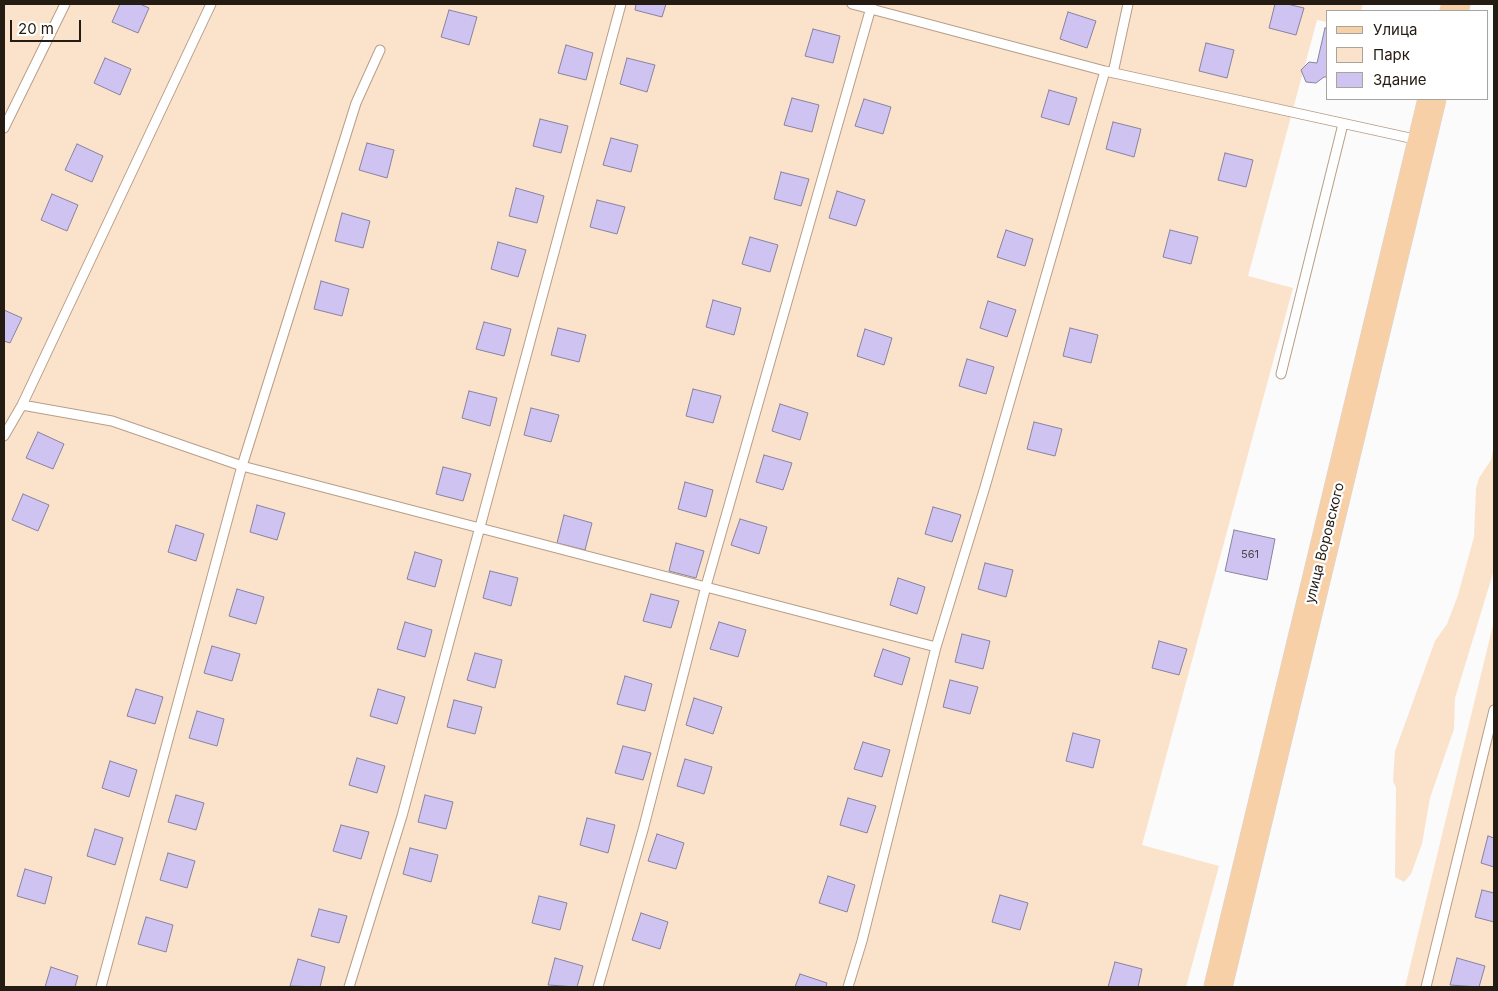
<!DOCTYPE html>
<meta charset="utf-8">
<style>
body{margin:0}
#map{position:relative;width:1498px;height:991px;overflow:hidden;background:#fbfbfb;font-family:Inter,sans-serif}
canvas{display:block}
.frame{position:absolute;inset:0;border:5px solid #241b12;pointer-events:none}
.legend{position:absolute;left:1326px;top:10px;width:162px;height:90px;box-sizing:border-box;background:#fff;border:1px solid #a7a4a0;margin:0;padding:6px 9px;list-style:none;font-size:15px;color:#241b12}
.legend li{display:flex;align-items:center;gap:10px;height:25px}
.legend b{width:25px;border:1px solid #a7a4a0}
.scale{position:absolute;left:10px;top:20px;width:71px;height:22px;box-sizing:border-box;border:2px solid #241b12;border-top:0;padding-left:6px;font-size:15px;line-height:18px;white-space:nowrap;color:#241b12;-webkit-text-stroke:4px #fff;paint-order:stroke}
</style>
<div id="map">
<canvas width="1498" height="991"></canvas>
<div class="frame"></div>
<ul class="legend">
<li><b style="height:6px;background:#f8d0a7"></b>Улица</li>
<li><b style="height:14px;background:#fbe2cb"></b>Парк</li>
<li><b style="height:14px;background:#cec3f1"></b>Здание</li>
</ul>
<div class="scale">20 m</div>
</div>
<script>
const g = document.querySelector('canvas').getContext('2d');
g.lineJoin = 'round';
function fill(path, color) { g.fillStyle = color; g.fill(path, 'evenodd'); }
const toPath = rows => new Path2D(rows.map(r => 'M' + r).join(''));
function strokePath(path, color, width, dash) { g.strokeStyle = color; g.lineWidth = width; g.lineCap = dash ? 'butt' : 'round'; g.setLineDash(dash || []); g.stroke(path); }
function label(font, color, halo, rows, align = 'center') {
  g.font = font + ' Inter,sans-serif'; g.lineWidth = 4.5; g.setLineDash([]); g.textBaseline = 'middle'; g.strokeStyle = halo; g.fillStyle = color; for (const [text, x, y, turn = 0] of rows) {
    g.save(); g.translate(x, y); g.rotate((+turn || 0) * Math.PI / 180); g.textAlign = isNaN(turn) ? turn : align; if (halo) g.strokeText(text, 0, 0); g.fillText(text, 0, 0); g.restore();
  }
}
fill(toPath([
 [4,4,1363,4,1361,11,1327,11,1327,22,1317,20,1248,276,1293,288,1142,845,1219,866,1186,987,4,987],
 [1494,445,1494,570,1455,698,1454,729,1430,798,1422,844,1411,874,1404,882,1395,877,1396,788,1393,781,1395,751,1435,641,1447,624,1458,595,1474,537,1476,488,1479,478,1491,460],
 [1494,621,1494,987,1405,987]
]), '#fbe2cb');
const building = toPath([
 [120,4,140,4,149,8,138,33,112,22,120,4],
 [636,4,666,4,662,17,635,10,636,4],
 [1275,4,1287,4,1304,8,1296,35,1269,28,1275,4],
 [449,10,477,17,469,45,441,37,449,10],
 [1068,12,1096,21,1087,48,1060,39,1068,12],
 [1325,28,1327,28,1327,77,1324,77,1316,83,1306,82,1301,70,1309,62,1317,63,1325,28],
 [813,29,840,36,833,63,805,56,813,29],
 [1206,43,1234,50,1227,78,1199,71,1206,43],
 [566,45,593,53,586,80,558,73,566,45],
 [105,58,131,69,120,95,94,83,105,58],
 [627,58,655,65,647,92,620,84,627,58],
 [1049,90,1077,98,1069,125,1041,117,1049,90],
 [792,98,819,105,812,132,784,125,792,98],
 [864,99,891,107,883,134,855,126,864,99],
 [540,119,568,126,561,153,533,146,540,119],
 [1113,122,1141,129,1134,157,1106,149,1113,122],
 [611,138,638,145,631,172,603,165,611,138],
 [367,143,394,150,387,178,359,170,367,143],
 [77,144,103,156,92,182,65,170,77,144],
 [1225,153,1253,160,1246,187,1218,180,1225,153],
 [781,172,809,179,801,206,774,199,781,172],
 [516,188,544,196,537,223,509,216,516,188],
 [837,191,865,200,856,226,829,218,837,191],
 [52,194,78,205,67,231,41,220,52,194],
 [597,200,625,207,617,234,590,227,597,200],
 [342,213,370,221,363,248,335,241,342,213],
 [1006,230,1033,239,1025,266,997,257,1006,230],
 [1170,230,1198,237,1191,264,1163,257,1170,230],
 [750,237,778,245,770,272,742,264,750,237],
 [498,242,526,250,518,277,491,269,498,242],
 [321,281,349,289,342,316,314,309,321,281],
 [713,300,741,308,734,335,706,327,713,300],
 [988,301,1016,310,1007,337,980,328,988,301],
 [4,310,22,318,10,343,4,341,4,310],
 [484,322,511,329,504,356,476,349,484,322],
 [558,328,586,335,579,362,551,355,558,328],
 [1070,328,1098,335,1091,363,1063,356,1070,328],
 [865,329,892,338,884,365,857,356,865,329],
 [967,359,994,367,986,394,959,386,967,359],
 [693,389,721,396,713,423,686,416,693,389],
 [469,391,497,398,490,426,462,418,469,391],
 [780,404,808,413,800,440,772,431,780,404],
 [531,408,559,415,551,442,524,435,531,408],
 [1034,422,1062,429,1055,456,1027,449,1034,422],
 [38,432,64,444,53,469,26,458,38,432],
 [764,455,792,463,783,490,756,482,764,455],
 [443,467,471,474,463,501,436,494,443,467],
 [685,482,713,490,706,517,678,509,685,482],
 [23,494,49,505,38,531,12,520,23,494],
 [257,505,285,513,277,540,250,532,257,505],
 [933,507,961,515,952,542,925,534,933,507],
 [564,515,592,523,585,550,557,543,564,515],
 [740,519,767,527,759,554,731,545,740,519],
 [176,525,204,534,196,561,168,552,176,525],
 [1234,530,1275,539,1267,580,1225,571,1234,530],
 [676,543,704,551,696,578,669,571,676,543],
 [415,552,442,560,435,587,407,579,415,552],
 [985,563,1013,570,1006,597,978,589,985,563],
 [490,571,518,578,511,606,483,598,490,571],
 [898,578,925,587,917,614,890,605,898,578],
 [237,589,264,597,256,624,229,616,237,589],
 [651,594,679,601,671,628,643,621,651,594],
 [405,622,432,630,425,657,397,649,405,622],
 [719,622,746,630,738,657,710,649,719,622],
 [962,634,990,641,983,669,955,662,962,634],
 [1159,641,1187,649,1179,675,1152,668,1159,641],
 [212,646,240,654,232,681,204,673,212,646],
 [883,649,910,658,902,685,874,676,883,649],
 [475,653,502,660,495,688,467,680,475,653],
 [625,676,652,684,645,711,617,704,625,676],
 [950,680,978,687,970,714,943,707,950,680],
 [136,689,163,697,155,724,127,716,136,689],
 [378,689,405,697,397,724,370,716,378,689],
 [694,698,722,707,713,734,686,725,694,698],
 [454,700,482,707,475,734,447,727,454,700],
 [197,711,224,719,217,746,189,738,197,711],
 [1073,733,1100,740,1093,768,1066,761,1073,733],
 [863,742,890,750,882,777,854,769,863,742],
 [623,746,651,753,643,780,615,773,623,746],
 [357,758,385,766,377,793,349,785,357,758],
 [685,759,712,767,704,794,677,786,685,759],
 [110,761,137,770,129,797,102,788,110,761],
 [176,795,204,803,196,830,168,822,176,795],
 [425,795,453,802,446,829,418,822,425,795],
 [848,798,876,806,867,833,840,825,848,798],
 [587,818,615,825,608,853,580,845,587,818],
 [341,825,369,832,361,859,333,851,341,825],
 [95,829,123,838,115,865,87,856,95,829],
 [657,834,684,843,676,869,648,861,657,834],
 [1488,836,1494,838,1494,867,1481,863,1488,836],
 [410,848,438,855,431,882,403,874,410,848],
 [168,853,195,861,187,888,160,880,168,853],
 [25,869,52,877,45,904,17,896,25,869],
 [828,876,855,885,847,912,819,903,828,876],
 [1482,890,1494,893,1494,922,1475,917,1482,890],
 [1000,895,1028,903,1020,930,992,922,1000,895],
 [539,896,567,903,560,930,532,923,539,896],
 [319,909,347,916,339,943,311,936,319,909],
 [641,913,668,922,660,949,632,940,641,913],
 [146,917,173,925,166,952,138,944,146,917],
 [555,958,583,966,577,987,548,985,555,958],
 [1457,958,1485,966,1479,987,1450,985,1457,958],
 [298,959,325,967,320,987,290,986,298,959],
 [1115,962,1142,969,1138,987,1108,987,1115,962],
 [51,967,78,976,75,987,45,987,51,967],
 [800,974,827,983,826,987,795,987,800,974]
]);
fill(building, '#cec3f1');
strokePath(building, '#8a83a0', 1);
const service = toPath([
 [852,4,1105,71,1419,140],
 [1113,73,1128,4],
 [4,128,65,4],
 [1281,374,1343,124],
 [22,405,112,421,242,466,936,647],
 [4,436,22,405,211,4],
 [101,987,242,466,356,103,380,50],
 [349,987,402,816,621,4],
 [598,987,643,830,706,586,872,4],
 [848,987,862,941,936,647,985,487,1105,71],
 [1426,987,1494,710]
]);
const primary = toPath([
 [1454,11,1456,4],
 [1218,987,1432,99]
]);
strokePath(service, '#b79e88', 11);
strokePath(primary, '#d8d6d4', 29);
strokePath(service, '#fff', 9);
strokePath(primary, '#f8d0a7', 28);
label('11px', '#4e454a', null, [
 ["561",1250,555]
]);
label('14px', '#241b12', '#fff', [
 ["улица Воровского",1325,543,-76]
]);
</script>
